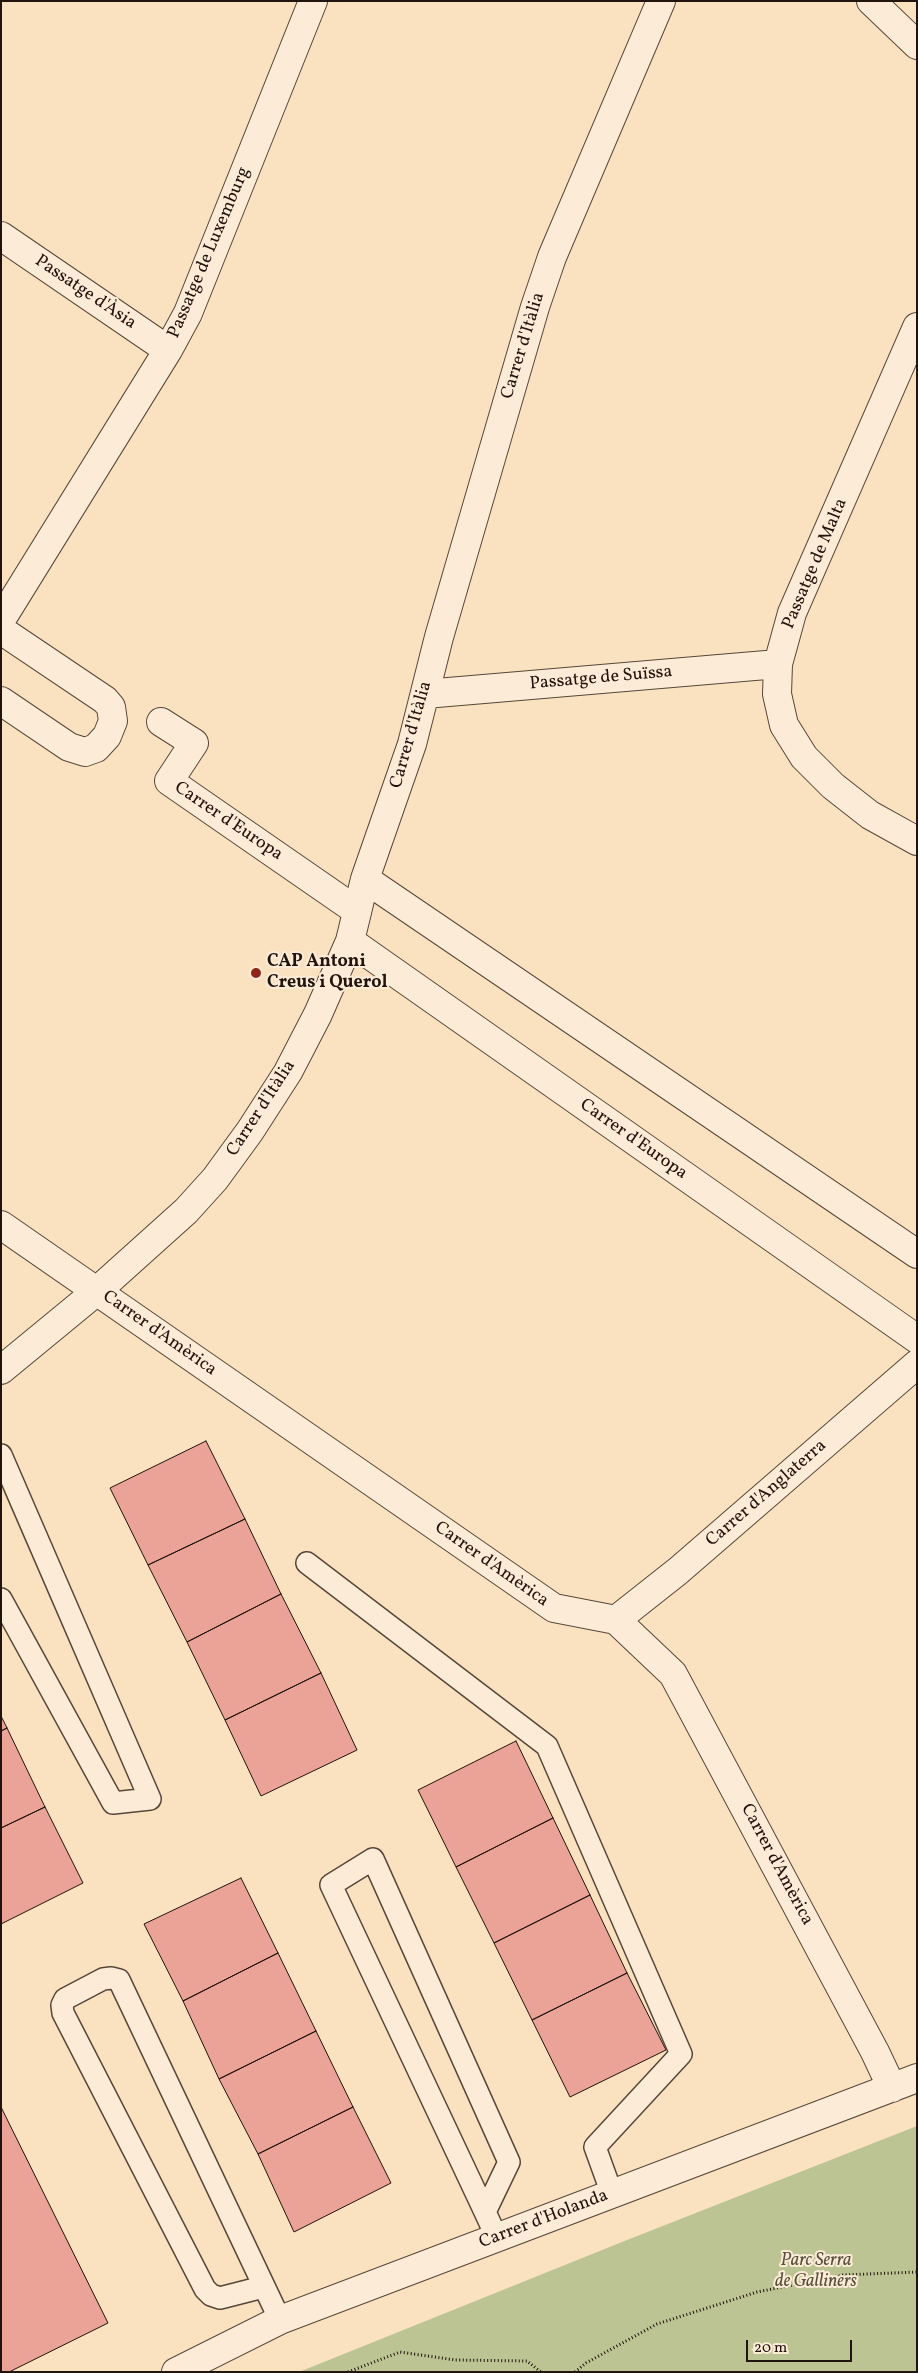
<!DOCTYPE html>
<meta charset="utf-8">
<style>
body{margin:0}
#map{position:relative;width:918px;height:2373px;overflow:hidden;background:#fae2c1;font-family:Vollkorn,serif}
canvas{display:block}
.frame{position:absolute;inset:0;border:2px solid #21130d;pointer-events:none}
.scale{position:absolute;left:746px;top:2340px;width:106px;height:22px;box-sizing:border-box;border:2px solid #21130d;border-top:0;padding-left:6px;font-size:15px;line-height:18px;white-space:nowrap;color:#21130d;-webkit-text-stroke:4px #fcecd7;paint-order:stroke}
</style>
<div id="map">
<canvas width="918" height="2373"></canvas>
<div class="frame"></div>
<div class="scale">20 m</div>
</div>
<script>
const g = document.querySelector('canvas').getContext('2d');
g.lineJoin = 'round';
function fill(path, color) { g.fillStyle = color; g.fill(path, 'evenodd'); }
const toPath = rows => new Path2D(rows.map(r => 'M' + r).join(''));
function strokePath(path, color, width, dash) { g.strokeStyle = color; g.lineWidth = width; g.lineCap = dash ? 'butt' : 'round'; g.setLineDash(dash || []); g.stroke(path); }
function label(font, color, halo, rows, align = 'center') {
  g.font = font + ' Vollkorn,serif'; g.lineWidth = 4; g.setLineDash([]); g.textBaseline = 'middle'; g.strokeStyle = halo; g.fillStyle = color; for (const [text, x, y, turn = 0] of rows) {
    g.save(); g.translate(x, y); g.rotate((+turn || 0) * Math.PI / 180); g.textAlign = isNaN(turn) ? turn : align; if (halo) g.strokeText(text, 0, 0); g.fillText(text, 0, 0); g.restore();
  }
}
fill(toPath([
 [917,2126,917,2372,299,2372,622,2242]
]), '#bcc494');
const building = toPath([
 [206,1441,245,1519,148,1565,110,1488,206,1441],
 [245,1519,281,1594,187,1642,148,1565,245,1519],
 [281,1594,321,1673,225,1720,187,1642,281,1594],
 [321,1673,357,1750,261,1796,225,1720,321,1673],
 [1,1716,7,1728,1,1731,1,1716],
 [7,1728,45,1807,1,1828,1,1731,7,1728],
 [516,1741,553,1818,456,1867,418,1790,516,1741],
 [45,1807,83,1883,1,1924,1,1828,45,1807],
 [553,1818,590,1895,494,1943,456,1867,553,1818],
 [241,1878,278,1953,183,2001,144,1924,241,1878],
 [590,1895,627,1973,532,2020,494,1943,590,1895],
 [278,1953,316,2031,219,2079,183,2001,278,1953],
 [627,1973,666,2050,570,2097,532,2020,627,1973],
 [316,2031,353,2107,258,2154,219,2079,316,2031],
 [1,2107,108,2323,9,2372,1,2372,1,2107],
 [353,2107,391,2183,294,2232,258,2154,353,2107]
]);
fill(building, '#eba397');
strokePath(building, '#21130d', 1);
const service = toPath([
 [1,1455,150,1799,113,1803,1,1599],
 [307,1563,547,1746,681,2054,595,2147,612,2194],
 [485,2212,509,2162,373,1859,331,1885,485,2212,497,2238],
 [263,2287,220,2298,211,2295,205,2289,63,2013,62,2005,65,1999,103,1979,111,1978,119,1980,280,2320]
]);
const pedestrian = toPath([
 [161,722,194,743,169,781,357,911]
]);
const minor = toPath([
 [871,1,917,45],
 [1,236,168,350],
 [917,327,792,613,778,664,777,694,784,725,804,757,833,786,870,815,917,841],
 [1,620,168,350,188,313,313,1],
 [1,630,105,700,111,707,113,721,107,736,96,748,85,752,69,747,1,701],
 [425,694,778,664],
 [365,879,917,1254],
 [350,941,917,1339],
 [1,1225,554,1608,616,1620,673,1674,875,2052,892,2088],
 [1,1370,97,1291,186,1211,215,1179,250,1131,288,1072,318,1014,350,941,365,879,412,744,439,637,535,307,552,257,661,1],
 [616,1620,678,1571,917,1364],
 [176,2372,280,2320,917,2078]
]);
strokePath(service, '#57473a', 24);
strokePath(pedestrian, '#57473a', 30);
strokePath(minor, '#57473a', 30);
strokePath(toPath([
 [348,2372,400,2352,455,2360,527,2361,541,2372],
 [575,2372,586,2363,657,2324,757,2292,843,2275,917,2272]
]), '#21130d', 3, [1, 2.5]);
strokePath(service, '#fcecd7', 21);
strokePath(pedestrian, '#fcecd7', 28);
strokePath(minor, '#fcecd7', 28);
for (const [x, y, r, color] of [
 [256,973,6,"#8f2418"]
]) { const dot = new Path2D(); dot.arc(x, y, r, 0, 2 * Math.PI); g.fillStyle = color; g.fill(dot); strokePath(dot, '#fcecd7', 2); }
label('18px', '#21130d', '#fcecd7', [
 ["Passatge de Luxemburg",210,253,-67],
 ["Passatge d'Àsia",85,293,34],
 ["Carrer d'Itàlia",524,346,-73],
 ["Passatge de Malta",816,564,-67],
 ["Passatge de Suïssa",601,679,-5],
 ["Carrer d'Itàlia",412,735,-74],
 ["Carrer d'Europa",228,822,34],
 ["Carrer d'Itàlia",262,1109,-57],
 ["Carrer d'Europa",633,1140,35],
 ["Carrer d'Amèrica",159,1334,35],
 ["Carrer d'Anglaterra",767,1494,-41],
 ["Carrer d'Amèrica",491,1565,35],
 ["Carrer d'Amèrica",776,1865,62],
 ["Carrer d'Holanda",544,2220,-21]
]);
label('bold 18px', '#21130d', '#fcecd7', [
 ["CAP Antoni",267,963],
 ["Creus i Querol",267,984]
], 'left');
label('italic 18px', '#57513c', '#fcecd7', [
 ["Parc Serra",816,2262],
 ["de Galliners",816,2283]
]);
</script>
